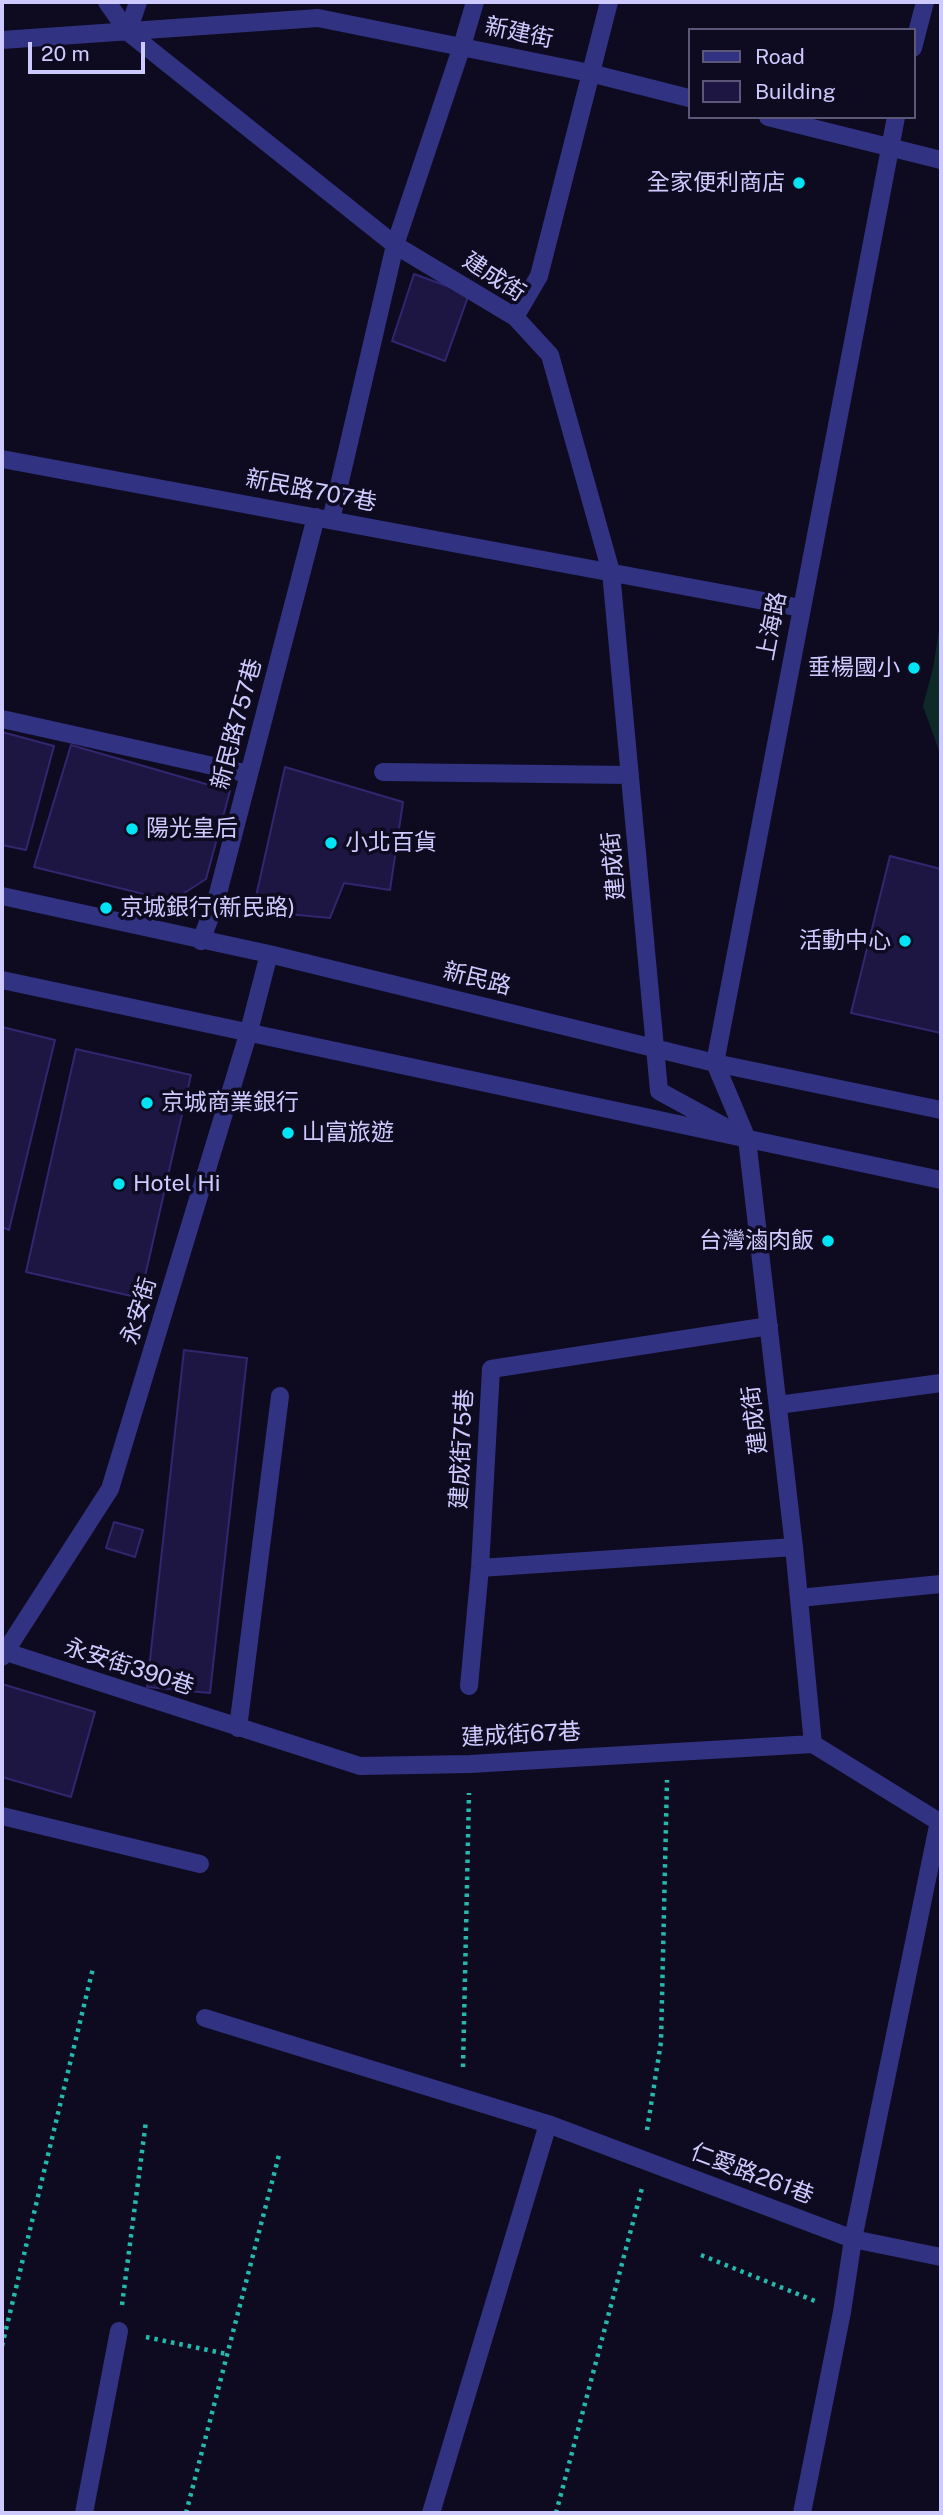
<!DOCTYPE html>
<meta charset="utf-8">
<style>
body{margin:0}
#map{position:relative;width:943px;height:2515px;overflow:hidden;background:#0e0b20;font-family:"Public Sans",sans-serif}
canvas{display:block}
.frame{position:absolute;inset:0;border:4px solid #cecaff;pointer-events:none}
.legend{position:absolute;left:688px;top:28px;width:228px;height:91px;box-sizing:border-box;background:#0e0b20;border:2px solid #5b5779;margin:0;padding:9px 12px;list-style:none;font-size:21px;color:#cecaff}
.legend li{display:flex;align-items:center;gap:14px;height:35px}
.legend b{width:35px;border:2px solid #5b5779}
.scale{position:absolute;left:28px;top:42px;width:117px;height:32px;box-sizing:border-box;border:4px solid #cecaff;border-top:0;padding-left:9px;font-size:21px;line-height:24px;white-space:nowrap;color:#cecaff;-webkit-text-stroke:5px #0e0b20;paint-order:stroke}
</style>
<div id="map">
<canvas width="943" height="2515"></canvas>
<div class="frame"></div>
<ul class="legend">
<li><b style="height:9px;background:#323283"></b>Road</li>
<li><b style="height:19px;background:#1d1642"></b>Building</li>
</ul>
<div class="scale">20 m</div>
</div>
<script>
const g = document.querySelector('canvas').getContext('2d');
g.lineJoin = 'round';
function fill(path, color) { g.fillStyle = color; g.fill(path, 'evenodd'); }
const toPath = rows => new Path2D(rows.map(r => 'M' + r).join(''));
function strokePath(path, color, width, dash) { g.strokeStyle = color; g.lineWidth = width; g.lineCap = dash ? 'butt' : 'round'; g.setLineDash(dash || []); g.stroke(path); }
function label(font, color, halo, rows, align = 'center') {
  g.font = font + ' "Public Sans","Noto Sans TC",sans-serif'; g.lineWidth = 7; g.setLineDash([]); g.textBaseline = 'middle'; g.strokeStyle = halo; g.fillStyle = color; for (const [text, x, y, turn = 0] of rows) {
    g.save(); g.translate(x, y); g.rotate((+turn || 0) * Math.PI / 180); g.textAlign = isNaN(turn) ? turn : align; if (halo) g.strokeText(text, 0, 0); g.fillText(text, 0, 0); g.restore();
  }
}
fill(toPath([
 [941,619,941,756,923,706,933,668]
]), '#0e2a28');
const building = toPath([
 [414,274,469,294,445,361,392,341,414,274],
 [2,732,54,746,26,850,2,845,2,732],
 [71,745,230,791,206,879,172,901,34,867,71,745],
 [285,767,403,802,390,890,344,883,330,918,266,912,254,905,285,767],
 [890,856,941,869,941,1033,851,1013,890,856],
 [2,1027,55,1040,9,1230,2,1227,2,1027],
 [76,1049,191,1075,140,1298,26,1272,76,1049],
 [184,1350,247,1358,210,1693,147,1687,184,1350],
 [114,1522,143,1530,135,1557,106,1548,114,1522],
 [2,1684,95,1712,71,1797,2,1777,2,1684]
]);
fill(building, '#1d1642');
strokePath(building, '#322670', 2);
strokePath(toPath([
 [463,2067,469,1793],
 [647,2130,661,2042,667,1780],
 [701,2255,815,2301],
 [122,2305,146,2121],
 [146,2337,227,2354],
 [2,2346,93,1968],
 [186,2513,279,2155],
 [556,2513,642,2188]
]), '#24b9ab', 4.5, [3.5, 5]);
strokePath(toPath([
 [107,2,128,32,395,245,515,317,550,355,611,572,659,1091,747,1139],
 [128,32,138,2],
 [2,40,318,18,590,73,689,98],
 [913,48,925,2],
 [768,117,941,160],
 [896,117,715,1063,747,1139,794,1547,813,1744,941,1823],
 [515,317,539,276,609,2],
 [2,459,801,608],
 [331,520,395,245,462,46,475,2],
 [2,719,249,774],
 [383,772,630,775],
 [2,896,269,954,715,1063,941,1110],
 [201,941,216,901,316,517],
 [2,980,941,1180],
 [778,1405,941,1383],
 [480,1568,794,1547],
 [799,1598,941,1584],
 [6,1652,360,1766,470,1764,813,1744],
 [2,1657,110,1489,249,1031,269,954],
 [469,1686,480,1568,491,1369,769,1326],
 [238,1728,280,1396],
 [2,1816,200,1864],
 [205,2018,548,2124,853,2239,941,2257],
 [84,2513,119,2331],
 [431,2513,548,2124],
 [802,2513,842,2312,853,2239,939,1821]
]), '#323283', 18);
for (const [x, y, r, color] of [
 [799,183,7,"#00e5f5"],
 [914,668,7,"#00e5f5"],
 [132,829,7,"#00e5f5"],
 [331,843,7,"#00e5f5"],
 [106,908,7,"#00e5f5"],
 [905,941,7,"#00e5f5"],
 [147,1103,7,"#00e5f5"],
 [288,1133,7,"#00e5f5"],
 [119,1184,7,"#00e5f5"],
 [828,1241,7,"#00e5f5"]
]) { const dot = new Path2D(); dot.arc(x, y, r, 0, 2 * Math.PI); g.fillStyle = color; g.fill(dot); strokePath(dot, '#0e0b20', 2.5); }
label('23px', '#cecaff', '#0e0b20', [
 ["新建街",519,33,12],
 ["建成街",494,277,33],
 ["新民路707巷",311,491,11],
 ["上海路",772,626,-79],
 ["新民路757巷",237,724,-75],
 ["建成街",614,866,-95],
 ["新民路",477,979,14],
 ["永安街",139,1311,-73],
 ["建成街",755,1420,-97],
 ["建成街75巷",462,1449,-87],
 ["永安街390巷",129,1667,18],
 ["建成街67巷",521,1735,-3],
 ["仁愛路261巷",752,2174,21]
]);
label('23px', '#cecaff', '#0e0b20', [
 ["全家便利商店",785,183,"right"],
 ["垂楊國小",900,668,"right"],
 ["陽光皇后",146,829],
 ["小北百貨",345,843],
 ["京城銀行(新民路)",120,908],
 ["活動中心",891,941,"right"],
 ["京城商業銀行",161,1103],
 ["山富旅遊",302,1133],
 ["Hotel Hi",133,1184],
 ["台灣滷肉飯",814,1241,"right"]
], 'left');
</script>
